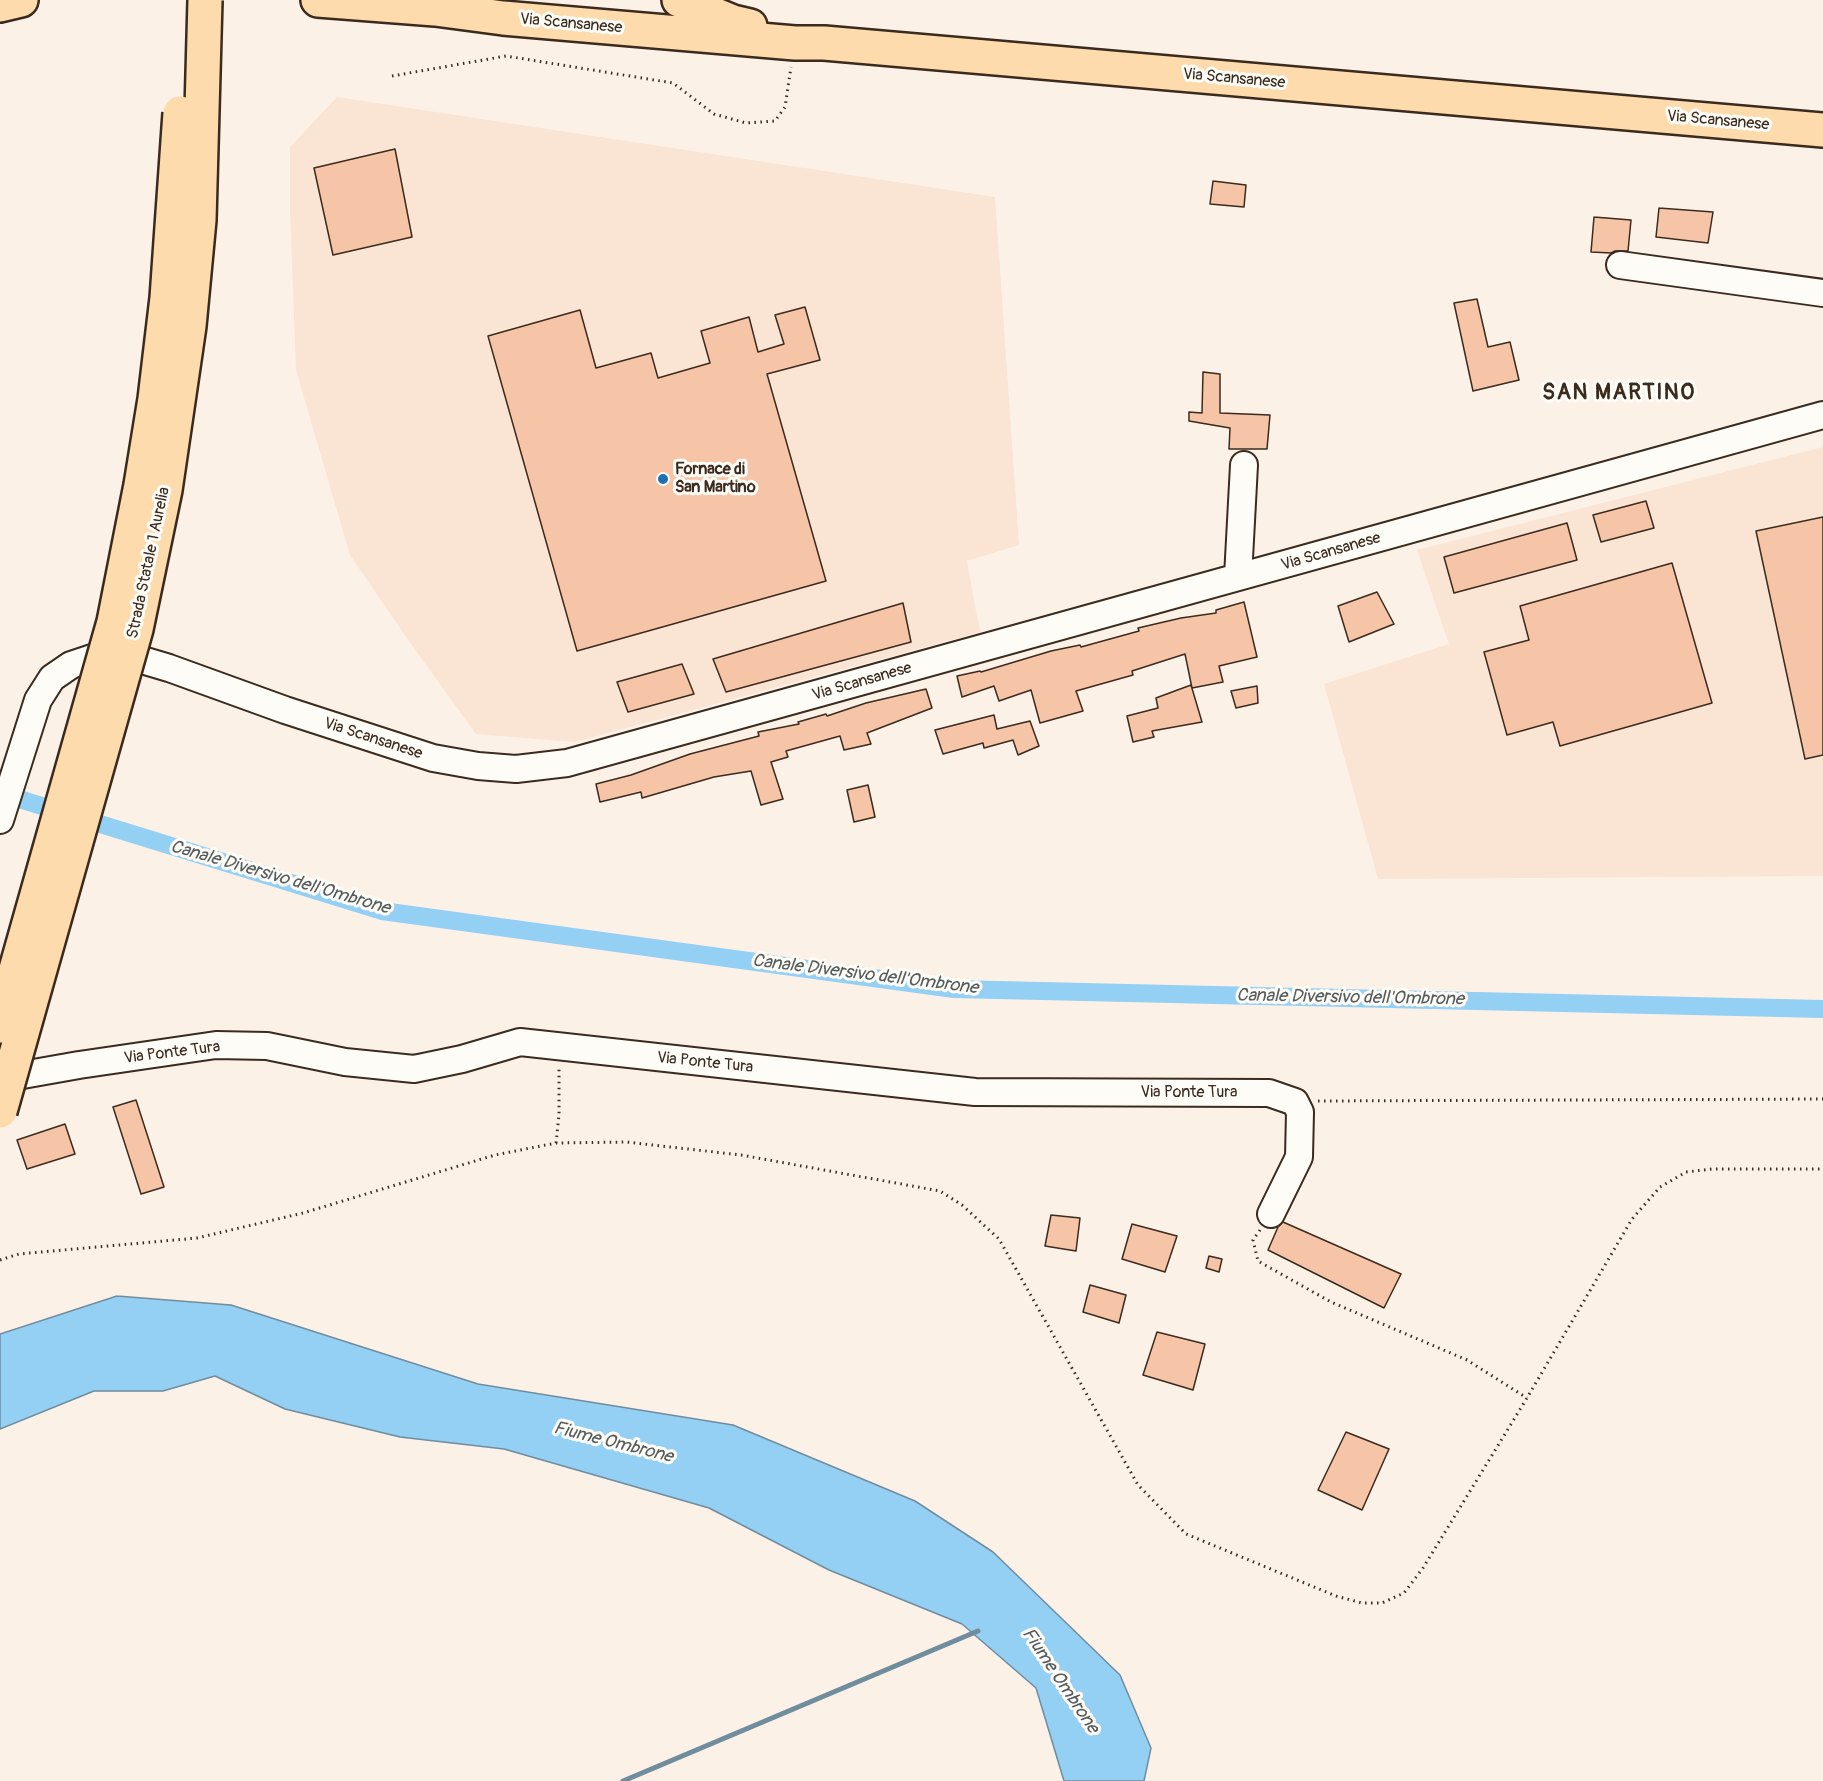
<!DOCTYPE html>
<style>
body{margin:0}
canvas{display:block;background:#fcf1e7}
</style>
<canvas width="1823" height="1781"></canvas>
<script>
const g = document.querySelector('canvas').getContext('2d');
g.lineJoin = 'round';
function fill(path, color) { g.fillStyle = color; g.fill(path, 'evenodd'); }
const toPath = rows => new Path2D(rows.map(r => 'M' + r).join(''));
function strokePath(path, color, width, dash) { g.strokeStyle = color; g.lineWidth = width; g.lineCap = dash ? 'butt' : 'round'; g.setLineDash(dash || []); g.stroke(path); }
function label(font, color, halo, rows, align = 'center') {
  g.font = font + ' Pangolin,sans-serif'; g.lineWidth = 6; g.setLineDash([]); g.textBaseline = 'middle'; g.strokeStyle = halo; g.fillStyle = color; for (const [text, x, y, turn = 0] of rows) {
    g.save(); g.translate(x, y); g.rotate((+turn || 0) * Math.PI / 180); g.textAlign = isNaN(turn) ? turn : align; if (halo) g.strokeText(text, 0, 0); g.fillText(text, 0, 0); g.restore();
  }
}
fill(toPath([
 [337,97,995,197,1019,545,967,561,977,617,981,632,575,742,476,734,411,644,350,555,296,370,290,210,290,147],
 [1823,447,1823,876,1378,879,1324,684,1449,644,1417,550]
]), '#fae4d4');
const water = toPath([
 [117,1296,231,1305,478,1384,733,1425,915,1501,993,1552,1120,1675,1151,1748,1144,1781,1064,1781,1036,1688,962,1624,829,1570,709,1508,504,1449,400,1437,285,1409,215,1376,163,1391,94,1391,0,1429,0,1334,117,1296]
]);
fill(water, '#94cff4');
strokePath(water, '#708d9e', 1.5);
strokePath(toPath([
 [623,1781,978,1631]
]), '#708d9e', 5);
strokePath(toPath([
 [0,793,382,911,954,989,1823,1009]
]), '#94cff4', 18);
const building = toPath([
 [395,149,412,237,333,255,314,168,395,149],
 [1213,181,1246,185,1244,207,1210,204,1213,181],
 [1659,208,1713,212,1708,243,1656,237,1659,208],
 [1594,217,1631,220,1628,251,1615,251,1611,253,1591,252,1594,217],
 [1477,299,1488,347,1510,342,1519,380,1473,391,1454,303,1477,299],
 [805,307,820,360,767,374,826,581,577,651,488,336,580,310,596,368,651,353,658,378,710,363,701,331,749,317,758,352,784,344,775,315,805,307],
 [1203,372,1220,374,1220,413,1270,415,1267,449,1229,449,1230,428,1189,421,1189,412,1202,413,1203,372],
 [1646,501,1654,528,1601,542,1593,515,1646,501],
 [1823,517,1823,755,1805,759,1756,531,1823,517],
 [1567,523,1577,560,1454,593,1444,557,1567,523],
 [1672,563,1712,703,1560,746,1553,722,1507,735,1484,652,1529,640,1520,606,1672,563],
 [1377,592,1394,624,1349,642,1338,606,1377,592],
 [1244,602,1257,657,1219,666,1223,682,1192,688,1185,654,1132,671,1133,675,1076,691,1083,711,1040,723,1031,690,999,701,994,686,962,697,957,676,980,671,981,672,1051,651,1080,645,1081,647,1139,631,1138,628,1181,618,1216,613,1216,610,1244,602],
 [903,603,911,642,726,692,713,659,903,603],
 [682,664,694,694,628,712,617,682,682,664],
 [1191,685,1202,722,1152,731,1154,737,1133,742,1127,716,1158,708,1156,698,1191,685],
 [1257,686,1258,703,1236,708,1231,691,1257,686],
 [926,689,932,708,867,733,871,744,844,750,840,736,786,751,788,757,771,762,783,799,761,805,751,771,714,777,642,798,641,792,600,802,596,784,631,775,690,754,759,736,758,732,799,724,798,722,826,714,827,716,866,703,926,689],
 [994,715,997,729,1030,721,1039,746,1018,755,1013,740,984,748,983,743,943,754,935,730,994,715],
 [868,785,875,817,854,822,847,790,868,785],
 [136,1100,164,1187,141,1194,113,1107,136,1100],
 [65,1124,75,1154,27,1169,17,1140,65,1124],
 [1051,1215,1080,1218,1076,1251,1045,1246,1051,1215],
 [1283,1222,1401,1274,1384,1308,1268,1250,1278,1227,1283,1222],
 [1132,1224,1177,1236,1165,1272,1122,1259,1132,1224],
 [1209,1256,1222,1259,1219,1272,1206,1268,1209,1256],
 [1090,1285,1126,1295,1119,1323,1083,1312,1090,1285],
 [1157,1332,1205,1344,1193,1390,1143,1375,1157,1332],
 [1346,1432,1389,1449,1362,1510,1318,1490,1346,1432]
]);
fill(building, '#f6c4a6');
strokePath(building, '#3b2a1e', 1.5);
const minor = toPath([
 [1620,265,1823,293],
 [1238,577,1244,465],
 [0,820,38,700,52,678,71,665,92,658,122,654,169,668,285,710,433,758,478,766,516,769,567,763,1823,415],
 [0,1079,79,1065,216,1045,267,1046,345,1062,414,1069,462,1059,520,1042,975,1092,1269,1093,1295,1102,1300,1112,1299,1157,1271,1214]
]);
const major = toPath([
 [318,0,435,9,503,18,795,43,824,43,1823,130],
 [679,0,733,22,750,26],
 [0,5,21,0]
]);
strokePath(minor, '#3b2a1e', 30);
strokePath(major, '#3b2a1e', 38);
strokePath(toPath([
 [392,76,506,56,673,83,714,114,746,123,775,121,785,107,791,67],
 [1318,1101,1823,1099],
 [556,1143,559,1115,559,1067],
 [1260,1230,1253,1240,1258,1261,1331,1302,1467,1360,1527,1398],
 [0,1260,19,1254,197,1238,303,1213,495,1155,556,1143,626,1142,741,1155,940,1191,962,1205,999,1239,1138,1485,1186,1534,1336,1596,1362,1603,1382,1603,1404,1593,1423,1568,1527,1398,1632,1219,1660,1187,1686,1172,1712,1169,1823,1169]
]), '#3b2a1e', 3, [1.5, 4.5]);
strokePath(minor, '#fdfcf7', 26);
strokePath(major, '#fedbac', 33);
const highwayBridge = toPath([
 [0,1026,114,622,141,485,155,399,167,298,180,113],
 [0,1111,136,629,165,490,189,326,199,220,205,0]
]);
strokePath(highwayBridge, '#3b2a1e', 38, []);
strokePath(highwayBridge, '#fedbac', 33);
for (const [x, y, r, color] of [
 [663,479,6,"#1f6fb2"]
]) { const dot = new Path2D(); dot.arc(x, y, r, 0, 2 * Math.PI); g.fillStyle = color; g.fill(dot); strokePath(dot, '#fdfcf7', 2); }
label('16px', '#3b2a1e', '#fdfcf7', [
 ["Via Scansanese",571,24,5],
 ["Via Scansanese",1234,79,5],
 ["Via Scansanese",1718,121,5],
 ["Via Scansanese",1331,552,-16],
 ["Strada Statale 1 Aurelia",149,563,-78],
 ["Via Scansanese",862,682,-16],
 ["Via Scansanese",373,739,18],
 ["Via Ponte Tura",172,1053,-7],
 ["Via Ponte Tura",705,1063,6],
 ["Via Ponte Tura",1189,1093]
]);
label('bold 16px', '#3b2a1e', '#fdfcf7', [
 ["Fornace di",675,470],
 ["San Martino",675,488]
], 'left');
label('italic 18px', '#565c5e', '#fdfcf7', [
 ["Canale Diversivo dell'Ombrone",280,878,16],
 ["Canale Diversivo dell'Ombrone",865,975,7],
 ["Canale Diversivo dell'Ombrone",1350,998,1],
 ["Fiume Ombrone",613,1443,14],
 ["Fiume Ombrone",1060,1681,56]
]);
g.letterSpacing = '1.5px';
label('bold 22px', '#3b2a1e', '#fdfcf7', [
 ["SAN MARTINO",1619,393]
]);
g.letterSpacing = '0px';
</script>
